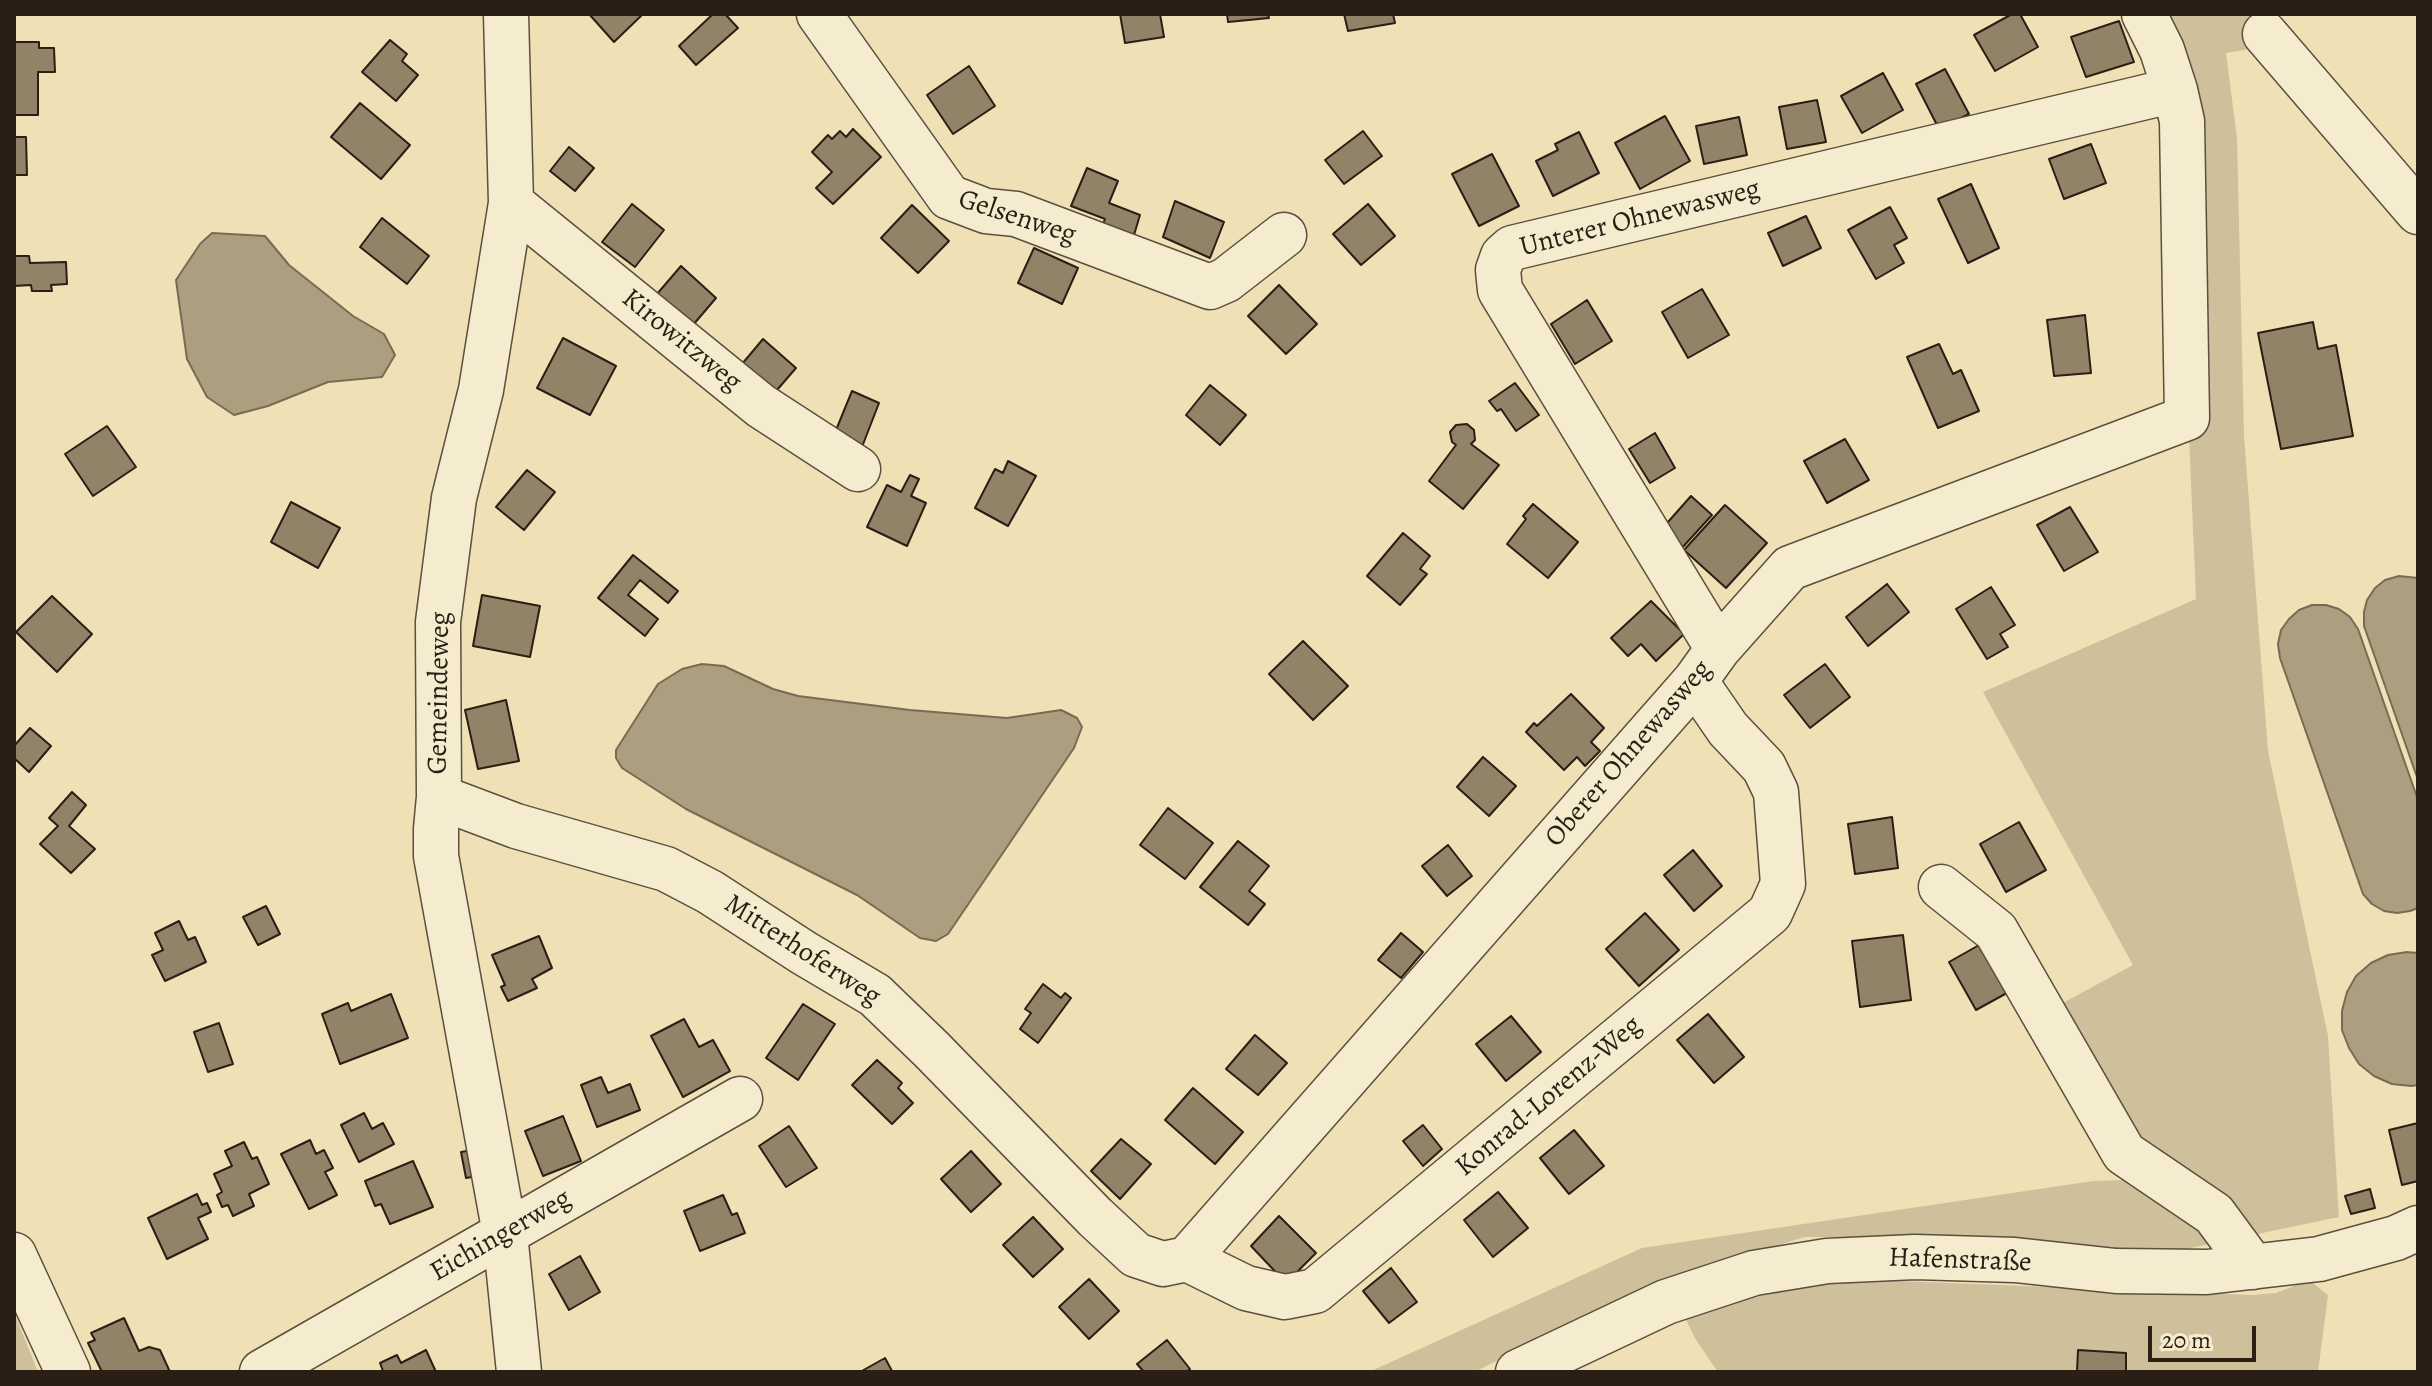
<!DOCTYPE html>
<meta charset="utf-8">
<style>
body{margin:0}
#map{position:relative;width:2432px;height:1386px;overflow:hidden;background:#efe1b5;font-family:Alegreya,serif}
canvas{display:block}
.frame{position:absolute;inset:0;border:16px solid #2a1e15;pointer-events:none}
.scale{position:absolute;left:2148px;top:1326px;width:108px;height:36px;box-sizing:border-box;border:4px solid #2a1e15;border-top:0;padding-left:10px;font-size:24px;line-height:28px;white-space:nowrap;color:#2a1e15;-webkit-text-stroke:6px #f5eccf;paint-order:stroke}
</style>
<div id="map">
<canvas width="2432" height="1386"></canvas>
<div class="frame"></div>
<div class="scale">20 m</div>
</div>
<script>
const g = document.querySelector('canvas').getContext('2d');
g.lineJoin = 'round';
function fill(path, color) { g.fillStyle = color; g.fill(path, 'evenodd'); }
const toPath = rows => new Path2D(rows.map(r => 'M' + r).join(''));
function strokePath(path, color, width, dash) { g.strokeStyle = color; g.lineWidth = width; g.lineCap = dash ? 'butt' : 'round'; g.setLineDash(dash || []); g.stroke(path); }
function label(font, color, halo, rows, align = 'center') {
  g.font = font + ' Alegreya,serif'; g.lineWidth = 6; g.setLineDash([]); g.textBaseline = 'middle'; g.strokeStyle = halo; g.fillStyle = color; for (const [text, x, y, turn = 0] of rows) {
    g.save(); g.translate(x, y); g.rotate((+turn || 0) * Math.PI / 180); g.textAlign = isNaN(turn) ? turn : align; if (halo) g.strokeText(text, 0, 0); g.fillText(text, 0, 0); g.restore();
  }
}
fill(toPath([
 [2155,14,2265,14,2255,48,2226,53,2237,138,2244,436,2268,751,2328,1036,2339,1217,2162,1254,1923,1237,1805,1237,1658,1282,1474,1372,1369,1372,1642,1248,2093,1181,2125,1180,2035,1018,2133,965,1983,692,2196,599,2189,437],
 [1850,1279,2252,1295,2276,1293,2309,1280,2328,1295,2318,1372,1718,1372,1696,1340,1683,1314,1741,1297],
 [14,1312,38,1372,14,1372]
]), '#cec09a');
const water = toPath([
 [212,233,265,236,289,265,353,316,384,334,395,355,382,377,328,382,268,406,234,415,207,397,187,359,176,280,200,244,212,233],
 [2399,576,2418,578,2418,780,2364,626,2364,612,2367,600,2375,588,2385,580,2399,576],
 [2312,605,2326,605,2339,609,2350,617,2358,629,2418,800,2418,908,2410,911,2397,913,2384,911,2372,904,2363,894,2280,658,2278,644,2281,630,2289,619,2299,610,2312,605],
 [702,664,724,666,773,689,798,696,910,710,1007,718,1061,710,1077,718,1082,727,1074,748,948,934,936,941,920,938,857,895,686,809,622,768,616,758,616,750,658,684,682,669,702,664],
 [2407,952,2418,953,2418,1085,2411,1086,2392,1084,2374,1076,2359,1064,2349,1048,2342,1030,2342,1011,2347,992,2356,976,2371,963,2388,955,2407,952]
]);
fill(water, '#ac9f7f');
strokePath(water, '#786b55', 2);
const building = toPath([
 [589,14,643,14,614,42,589,14],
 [713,14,725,14,738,28,696,65,679,46,713,14],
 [1120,14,1160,14,1164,37,1125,43,1120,14],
 [1227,14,1268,14,1269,18,1228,22,1227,14],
 [1344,14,1393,14,1395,23,1348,31,1344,14],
 [2012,14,2020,14,2038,47,1995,71,1974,35,2012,14],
 [2119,21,2134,62,2086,77,2071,37,2119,21],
 [390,40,407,54,402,61,418,75,396,101,362,72,390,40],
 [14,42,39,42,39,48,54,48,55,72,38,72,38,115,14,115,14,42],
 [969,66,995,106,953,134,927,95,969,66],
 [1945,69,1969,114,1939,129,1916,84,1945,69],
 [1883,73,1903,110,1862,133,1841,96,1883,73],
 [1817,100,1826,142,1787,149,1779,107,1817,100],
 [360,103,410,145,381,179,331,137,360,103],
 [1665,116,1690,161,1640,189,1615,143,1665,116],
 [1739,117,1747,155,1704,164,1696,126,1739,117],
 [853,129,881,157,833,204,816,188,832,172,812,152,828,135,832,139,840,131,846,137,853,129],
 [1363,131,1382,156,1344,184,1325,160,1363,131],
 [1579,132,1599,173,1553,196,1536,161,1558,150,1555,144,1579,132],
 [14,137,26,137,27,175,14,175,14,137],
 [2091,144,2106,183,2064,199,2049,159,2091,144],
 [569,147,594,168,575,191,550,171,569,147],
 [1492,154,1519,206,1479,226,1452,174,1492,154],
 [1087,168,1118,181,1109,203,1140,215,1134,235,1103,224,1105,219,1071,206,1087,168],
 [1971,184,1999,248,1968,263,1938,199,1971,184],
 [1175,201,1224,222,1210,258,1163,237,1175,201],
 [632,204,664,230,635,267,602,242,632,204],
 [1368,204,1395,236,1361,265,1333,234,1368,204],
 [912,205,949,241,918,273,881,238,912,205],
 [1890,207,1907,238,1894,245,1904,263,1876,279,1848,230,1890,207],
 [1806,216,1821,248,1783,266,1768,233,1806,216],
 [382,218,429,256,407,284,360,247,382,218],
 [1034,248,1078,268,1062,304,1018,283,1034,248],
 [14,256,29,256,30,263,66,262,67,284,51,285,52,291,32,291,31,285,14,286,14,256],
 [681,266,716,298,693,325,657,294,681,266],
 [1279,285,1317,324,1286,354,1248,316,1279,285],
 [1702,289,1729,335,1688,358,1662,312,1702,289],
 [1587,300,1612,341,1575,364,1551,324,1587,300],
 [2085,315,2091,373,2054,376,2047,320,2085,315],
 [2313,322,2318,349,2336,345,2353,436,2281,449,2258,333,2313,322],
 [563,338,616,366,590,415,537,388,563,338],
 [763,339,796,368,771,397,737,370,763,339],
 [1939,344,1953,374,1961,370,1979,411,1938,428,1907,357,1939,344],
 [1515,383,1539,415,1516,431,1501,409,1497,411,1489,401,1515,383],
 [1210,385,1246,415,1220,445,1186,415,1210,385],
 [852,391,879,403,862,447,834,435,852,391],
 [1467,424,1474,430,1475,440,1471,444,1499,465,1463,509,1429,481,1456,445,1452,442,1450,432,1456,425,1467,424],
 [107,426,136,467,93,496,65,454,107,426],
 [1655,433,1675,468,1650,483,1629,449,1655,433],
 [1845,439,1869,480,1827,503,1804,461,1845,439],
 [1008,461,1036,476,1008,526,975,508,995,469,1003,473,1008,461],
 [527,470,555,492,524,530,496,507,527,470],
 [910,475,919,479,911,496,926,503,907,546,867,527,887,485,901,492,910,475],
 [1691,496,1712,515,1681,549,1660,531,1691,496],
 [291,502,340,528,318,568,271,542,291,502],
 [1533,504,1578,542,1548,578,1507,544,1526,519,1523,516,1533,504],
 [1725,505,1767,543,1726,588,1684,550,1725,505],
 [2070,507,2098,552,2064,571,2037,525,2070,507],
 [1403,533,1430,556,1420,569,1427,574,1400,605,1367,576,1403,533],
 [633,555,678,591,668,603,640,580,628,595,658,619,645,636,598,598,633,555],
 [1887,584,1909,612,1868,646,1846,617,1887,584],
 [1991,587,2015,625,2000,634,2008,647,1987,659,1956,609,1991,587],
 [482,595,540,606,530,657,473,646,482,595],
 [52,596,92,634,57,672,16,632,52,596],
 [1651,601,1684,634,1656,661,1641,644,1628,656,1611,638,1651,601],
 [1303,641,1348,686,1313,720,1269,674,1303,641],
 [1825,664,1850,697,1810,728,1784,695,1825,664],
 [1571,694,1604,728,1591,742,1600,751,1585,766,1577,757,1564,770,1526,732,1534,723,1537,726,1571,694],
 [506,700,519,761,478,769,465,710,506,700],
 [30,728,51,746,29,772,14,758,14,746,30,728],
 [1483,757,1516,786,1489,816,1457,787,1483,757],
 [72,792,86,805,69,826,95,849,71,873,40,844,58,826,49,818,72,792],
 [1168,808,1213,843,1185,879,1140,845,1168,808],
 [1892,817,1898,868,1855,874,1848,824,1892,817],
 [2019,822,2046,870,2006,892,1980,844,2019,822],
 [1238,841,1269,866,1249,891,1265,904,1248,925,1200,887,1238,841],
 [1448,845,1472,876,1447,896,1422,866,1448,845],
 [1693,850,1722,886,1694,911,1664,875,1693,850],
 [266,906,280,934,258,945,243,917,266,906],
 [1645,913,1679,950,1639,986,1606,949,1645,913],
 [179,921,188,940,195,937,206,962,165,981,152,955,163,950,155,933,179,921],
 [1401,933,1423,952,1401,978,1378,960,1401,933],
 [1903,935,1911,1000,1860,1007,1852,941,1903,935],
 [539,936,552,968,532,979,537,988,508,1001,501,987,505,985,492,955,539,936],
 [1988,940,2016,988,1976,1010,1949,962,1988,940],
 [1043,984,1061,998,1065,993,1071,998,1038,1043,1020,1029,1031,1013,1025,1009,1043,984],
 [391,994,408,1038,340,1064,322,1014,348,1003,351,1011,391,994],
 [803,1004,835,1024,798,1080,766,1058,803,1004],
 [1708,1014,1744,1057,1714,1083,1677,1040,1708,1014],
 [1511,1016,1541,1052,1506,1081,1476,1044,1511,1016],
 [684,1019,699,1047,713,1040,730,1071,683,1097,651,1036,684,1019],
 [219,1023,233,1064,208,1072,194,1032,219,1023],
 [1255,1035,1287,1063,1258,1095,1226,1069,1255,1035],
 [877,1060,902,1083,898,1088,913,1103,892,1124,852,1085,877,1060],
 [601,1077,608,1093,630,1084,640,1110,597,1127,581,1085,601,1077],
 [1193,1088,1243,1132,1215,1164,1165,1120,1193,1088],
 [364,1113,372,1129,383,1123,394,1144,359,1162,341,1125,364,1113],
 [563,1116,581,1161,543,1176,525,1131,563,1116],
 [2418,1123,2418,1181,2402,1185,2389,1130,2418,1123],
 [1423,1125,1442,1149,1423,1166,1403,1141,1423,1125],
 [789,1126,817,1168,786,1187,759,1146,789,1126],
 [1574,1130,1604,1166,1569,1194,1540,1158,1574,1130],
 [1121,1139,1151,1164,1120,1199,1091,1171,1121,1139],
 [310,1140,316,1154,324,1150,333,1168,325,1172,337,1195,309,1209,281,1154,310,1140],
 [244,1142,252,1159,257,1157,269,1184,249,1194,254,1206,233,1216,228,1205,222,1207,217,1195,222,1192,214,1174,232,1166,225,1151,244,1142],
 [478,1149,484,1175,466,1178,461,1152,478,1149],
 [971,1151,1001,1184,971,1212,941,1179,971,1151],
 [413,1161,433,1207,390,1224,381,1204,375,1206,365,1181,413,1161],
 [2370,1189,2375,1208,2351,1214,2345,1196,2370,1189],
 [1498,1192,1528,1228,1493,1257,1464,1220,1498,1192],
 [197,1194,202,1205,207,1203,211,1212,198,1218,208,1239,167,1259,148,1218,197,1194],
 [723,1195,732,1215,737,1213,745,1233,700,1251,684,1211,723,1195],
 [1279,1216,1316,1253,1286,1283,1251,1246,1279,1216],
 [1033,1217,1063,1249,1033,1277,1003,1245,1033,1217],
 [580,1256,600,1292,569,1310,549,1274,580,1256],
 [1391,1268,1417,1302,1389,1323,1363,1291,1391,1268],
 [1089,1279,1119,1311,1089,1339,1059,1307,1089,1279],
 [124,1318,139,1351,149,1347,160,1350,170,1372,102,1372,88,1343,95,1340,91,1333,124,1318],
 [1167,1340,1190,1369,1186,1372,1144,1372,1137,1364,1167,1340],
 [426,1350,436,1372,381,1372,383,1371,380,1363,397,1355,401,1363,426,1350],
 [2078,1350,2126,1353,2126,1372,2077,1372,2078,1350],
 [885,1358,892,1371,860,1372,885,1358]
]);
fill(building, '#908368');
strokePath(building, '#2a1e15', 2);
const minor = toPath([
 [506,14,511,203,481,390,454,498,438,622,439,797,436,829,436,856,505,1234,519,1372],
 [819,14,949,197,986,211,1016,214,1210,287,1226,280,1284,235],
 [2265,34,2418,212],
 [511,203,761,406,858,469],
 [1718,649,1500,290,1498,270,1503,256,1512,248,2175,90],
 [439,797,516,826,666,869,710,892,804,953,875,995,932,1050,1095,1217,1136,1255,1163,1264,1187,1259,1246,1288,1285,1297,1315,1291,1770,913,1783,884,1776,792,1764,767,1728,729,1695,681],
 [1941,887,1996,931,2124,1153,2214,1214,2253,1267],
 [14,1255,68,1372],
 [1187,1259,1695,681,1718,649,1790,568,2187,418,2182,121,2175,90,2162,50,2144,14],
 [262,1372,740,1099],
 [1518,1372,1666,1302,1754,1273,1827,1261,1915,1257,2015,1260,2116,1271,2207,1272,2319,1259,2396,1238,2418,1228]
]);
strokePath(minor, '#5b4f3d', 47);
strokePath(minor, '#f5eccf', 44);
label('28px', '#2a1e15', '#f5eccf', [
 ["Gelsenweg",1017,218,18],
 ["Unterer Ohnewasweg",1640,219,-14],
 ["Kirowitzweg",681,341,39],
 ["Gemeindeweg",440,693,-89],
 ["Oberer Ohnewasweg",1629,754,-49],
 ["Mitterhoferweg",802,951,33],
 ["Konrad-Lorenz-Weg",1549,1097,-40],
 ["Eichingerweg",501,1236,-30],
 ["Hafenstraße",1960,1261,2]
]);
</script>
